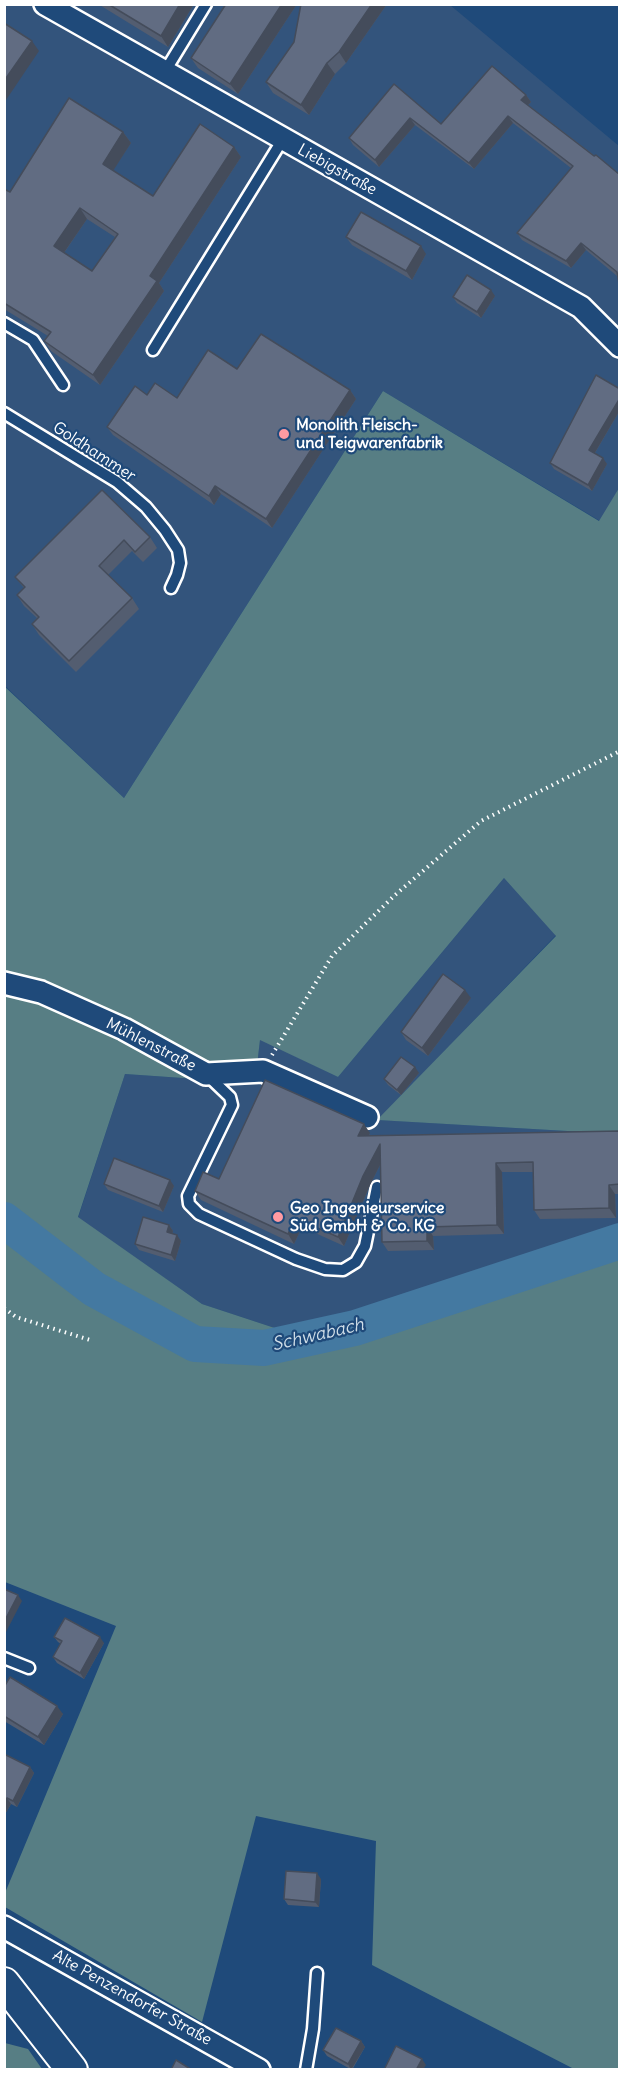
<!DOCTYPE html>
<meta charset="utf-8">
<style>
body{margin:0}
#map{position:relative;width:624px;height:2074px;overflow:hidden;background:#1f4a7a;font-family:Delius,sans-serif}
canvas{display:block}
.frame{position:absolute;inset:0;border:6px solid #fff;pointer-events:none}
</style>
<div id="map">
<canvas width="624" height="2074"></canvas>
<div class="frame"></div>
</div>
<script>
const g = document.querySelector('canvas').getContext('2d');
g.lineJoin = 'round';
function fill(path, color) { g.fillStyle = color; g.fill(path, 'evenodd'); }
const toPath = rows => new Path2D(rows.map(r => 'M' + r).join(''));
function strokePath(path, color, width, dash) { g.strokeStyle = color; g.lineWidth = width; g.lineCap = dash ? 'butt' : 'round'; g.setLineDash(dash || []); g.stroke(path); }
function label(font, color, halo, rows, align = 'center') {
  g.font = font + ' Delius,sans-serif'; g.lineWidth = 4.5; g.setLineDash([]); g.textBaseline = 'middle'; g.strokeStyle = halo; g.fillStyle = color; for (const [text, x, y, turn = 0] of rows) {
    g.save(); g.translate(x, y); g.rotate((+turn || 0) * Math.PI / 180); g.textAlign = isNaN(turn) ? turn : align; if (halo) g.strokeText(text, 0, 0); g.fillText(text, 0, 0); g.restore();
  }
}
fill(toPath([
 [4,5,450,5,619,146,620,488,600,521,383,391,124,798,5,686],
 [504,878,556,935,378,1120,619,1134,619,1228,293,1334,202,1304,78,1218,125,1074,255,1083,260,1039,338,1077]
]), '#33547c');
fill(toPath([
 [383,391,599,521,619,488,619,1134,377,1120,556,936,504,878,338,1077,260,1040,255,1083,125,1074,78,1217,202,1304,293,1334,619,1228,619,2069,574,2069,372,1965,376,1841,256,1816,202,2022,5,1907,5,1893,116,1626,5,1582,4,686,124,798],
 [5,2043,28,2049,42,2069,5,2069]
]), '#577e84');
strokePath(toPath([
 [4,1220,94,1289,195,1344,264,1348,355,1328,620,1241]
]), '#4479a1', 36);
const service = toPath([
 [164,73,206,4],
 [4,323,33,340,63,385],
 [153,350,283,139],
 [4,413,117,482,146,507,165,530,178,550,180,563,177,575,171,588],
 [206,1074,230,1097,232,1105,188,1196,189,1204,199,1214,296,1259,325,1269,343,1270,356,1262,365,1246,377,1187],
 [4,1658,29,1668],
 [306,2070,313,2029,317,1973]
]);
const minor = toPath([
 [45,4,581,307,620,346],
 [4,983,41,992,124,1029,206,1074,263,1071,367,1117],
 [4,1927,259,2070]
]);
const secondary = toPath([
 [4,1983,72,2070]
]);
strokePath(service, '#fff', 15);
strokePath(minor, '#fff', 26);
strokePath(secondary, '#fff', 34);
strokePath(toPath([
 [272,1055,332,956,395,895,481,821,620,751],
 [4,1308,16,1317,90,1340]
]), '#fff', 4, [1.5, 4.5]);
strokePath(service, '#1f4a7a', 10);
strokePath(minor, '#1f4a7a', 21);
strokePath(secondary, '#1f4a7a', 30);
fill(toPath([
 [98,4,194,4,168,47],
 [226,4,297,4,238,94,198,68,191,58],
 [301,4,387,4,346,63,335,74,309,115,273,93,266,82,294,42],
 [394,84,441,124,526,95,531,102,528,105,620,175,620,285,617,276,586,250,571,268,522,240,517,233,571,168,513,123,474,169,415,125,379,167,353,145,349,138],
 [123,132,131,143,113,170,153,196,234,147,241,157,159,283,164,291,100,385,51,351,44,341,48,336,4,309,4,189,10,192],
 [87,219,115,237,92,271,64,253],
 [346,237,426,254,412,280,352,245],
 [495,296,481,318,457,303,453,297],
 [237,369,350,390,356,399,272,528,221,494,214,505,113,435,107,427,147,395,177,398],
 [620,410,595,453,607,464,592,491,554,469,550,463],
 [102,490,150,537,157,548,143,562,132,551,108,575,132,598,139,609,76,672,39,635,32,624,37,618,24,606,17,595,24,588,15,577],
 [471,998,428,1056,406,1040,401,1032],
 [419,1073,401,1095,388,1085,384,1079],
 [620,1131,620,1194,615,1194,616,1218,540,1219,534,1210,533,1172,502,1172,504,1234,433,1236,434,1250,388,1251,382,1242,380,1165,370,1185,344,1246,302,1227,294,1244,201,1200,195,1191,219,1179,370,1133,369,1136],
 [104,1184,174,1186,163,1212,108,1190],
 [169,1225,173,1231,172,1234,181,1241,175,1261,139,1250,135,1244],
 [54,1637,104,1643,84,1679,57,1663,53,1657,61,1644,58,1642],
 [4,1687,63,1714,44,1745,4,1721],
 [4,1754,30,1767,34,1773,17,1807,11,1804,4,1816],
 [321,1879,319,1907,288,1905,284,1899],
 [361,2041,365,2047,352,2070,327,2056,323,2050]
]), '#535d70');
fill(toPath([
 [180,4,194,4,168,47,161,36],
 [282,4,297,4,238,94,230,84],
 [372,4,387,4,346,63,339,52],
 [32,41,39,51,4,103,4,81],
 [327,63,335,74,309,115,301,105],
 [526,95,531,102,526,107,521,100],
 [508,116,513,123,474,169,469,163],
 [410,118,415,125,379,167,375,160],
 [123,132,131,143,111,174,103,164],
 [234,147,241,157,159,283,164,291,100,385,93,375,150,276],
 [80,208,87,219,61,257,54,246],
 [581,243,586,250,571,268,566,261],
 [421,246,426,254,412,280,406,271],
 [491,290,495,296,481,318,477,312],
 [350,390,356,399,272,528,266,519],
 [620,398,620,410,593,456,589,450],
 [603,458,607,464,592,491,588,485],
 [215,486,221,494,214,505,209,496],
 [465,990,471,998,428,1056,422,1048],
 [415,1067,419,1073,401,1095,397,1090],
 [364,1124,370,1133,365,1145,358,1136],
 [380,1144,386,1153,370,1185,344,1246,338,1237,363,1176],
 [496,1163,502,1172,504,1234,497,1225],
 [170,1180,174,1186,163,1212,159,1206],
 [609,1185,615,1194,616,1218,609,1208],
 [295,1218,302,1227,294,1244,288,1234],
 [169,1225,173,1231,171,1238,167,1232],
 [427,1227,433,1236,434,1250,427,1241],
 [177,1235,181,1241,175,1261,171,1255],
 [18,1595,22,1601,6,1632,4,1630,4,1622],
 [100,1637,104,1643,84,1679,80,1673],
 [57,1706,63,1714,44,1745,38,1737],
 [30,1767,34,1773,17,1807,13,1801],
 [7,1798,11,1804,4,1816,4,1803],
 [317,1873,321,1879,319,1907,315,1902],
 [361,2041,365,2047,351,2070,348,2064],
 [422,2059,426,2065,423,2070,416,2070]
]), '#444c5b');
const building = toPath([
 [108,4,180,4,161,36,108,4],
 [226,4,282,4,230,84,191,58,226,4],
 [301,4,372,4,339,52,327,63,301,105,266,82,294,42,301,4],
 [4,23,32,41,4,81,4,23],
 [492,66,526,95,521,100,594,156,596,155,620,175,620,197,619,198,620,199,620,284,619,284,617,272,581,243,566,261,517,233,573,166,508,116,469,163,410,118,375,160,349,138,394,84,441,124,492,66],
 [69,98,123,132,103,164,153,196,200,124,234,147,150,276,157,281,93,375,44,341,51,332,4,303,4,189,10,192,69,98],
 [80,208,118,234,92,271,54,246,80,208],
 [361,212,421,246,406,271,346,237,361,212],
 [467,275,491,290,477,312,453,297,467,275],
 [261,334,350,390,266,519,215,486,209,496,107,427,135,386,147,395,155,383,177,398,208,350,237,369,261,334],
 [596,375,620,389,620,398,589,450,603,458,588,485,550,463,596,375],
 [102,490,150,537,135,552,124,540,99,566,132,598,69,661,32,624,39,617,17,595,25,587,15,577,102,490],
 [443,974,465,990,422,1048,401,1032,443,974],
 [401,1057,415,1067,397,1090,384,1079,401,1057],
 [265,1080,364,1124,358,1136,620,1131,620,1184,609,1185,609,1208,534,1210,533,1162,496,1163,497,1225,427,1227,427,1241,382,1242,380,1144,363,1176,338,1237,295,1218,288,1234,195,1191,203,1172,219,1179,265,1080],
 [114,1158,170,1180,159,1206,104,1184,114,1158],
 [143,1217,169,1225,167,1232,177,1235,171,1255,135,1244,143,1217],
 [4,1589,18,1595,4,1622,4,1589],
 [65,1618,100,1637,80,1673,53,1657,62,1641,54,1637,65,1618],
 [10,1677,57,1706,38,1737,4,1716,4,1687,10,1677],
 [4,1754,30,1767,13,1801,7,1798,4,1803,4,1754],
 [286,1871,317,1873,315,1902,284,1899,286,1871],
 [336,2028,361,2041,348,2064,323,2050,336,2028],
 [396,2046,422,2059,416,2070,384,2070,396,2046],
 [176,2060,192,2070,171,2070,176,2060]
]);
fill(building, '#616c82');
strokePath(building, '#444c5b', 1.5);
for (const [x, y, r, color] of [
 [284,434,6,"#ff9aa2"],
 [278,1217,6,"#ff9aa2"]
]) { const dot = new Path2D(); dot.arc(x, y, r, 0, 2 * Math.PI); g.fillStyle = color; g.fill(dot); strokePath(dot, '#1f4a7a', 2); }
label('16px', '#fff', '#1f4a7a', [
 ["Liebigstraße",337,170,29],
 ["Goldhammer",94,452,33],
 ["Mühlenstraße",151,1045,27],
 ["Alte Penzendorfer Straße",132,1998,29]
]);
label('bold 16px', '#fff', '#1f4a7a', [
 ["Monolith Fleisch-",296,425],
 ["und Teigwarenfabrik",296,443],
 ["Geo Ingenieurservice",290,1208],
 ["Süd GmbH & Co. KG",290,1226]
], 'left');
label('italic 18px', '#d0dee8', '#1f4a7a', [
 ["Schwabach",318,1335,-13]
]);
</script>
